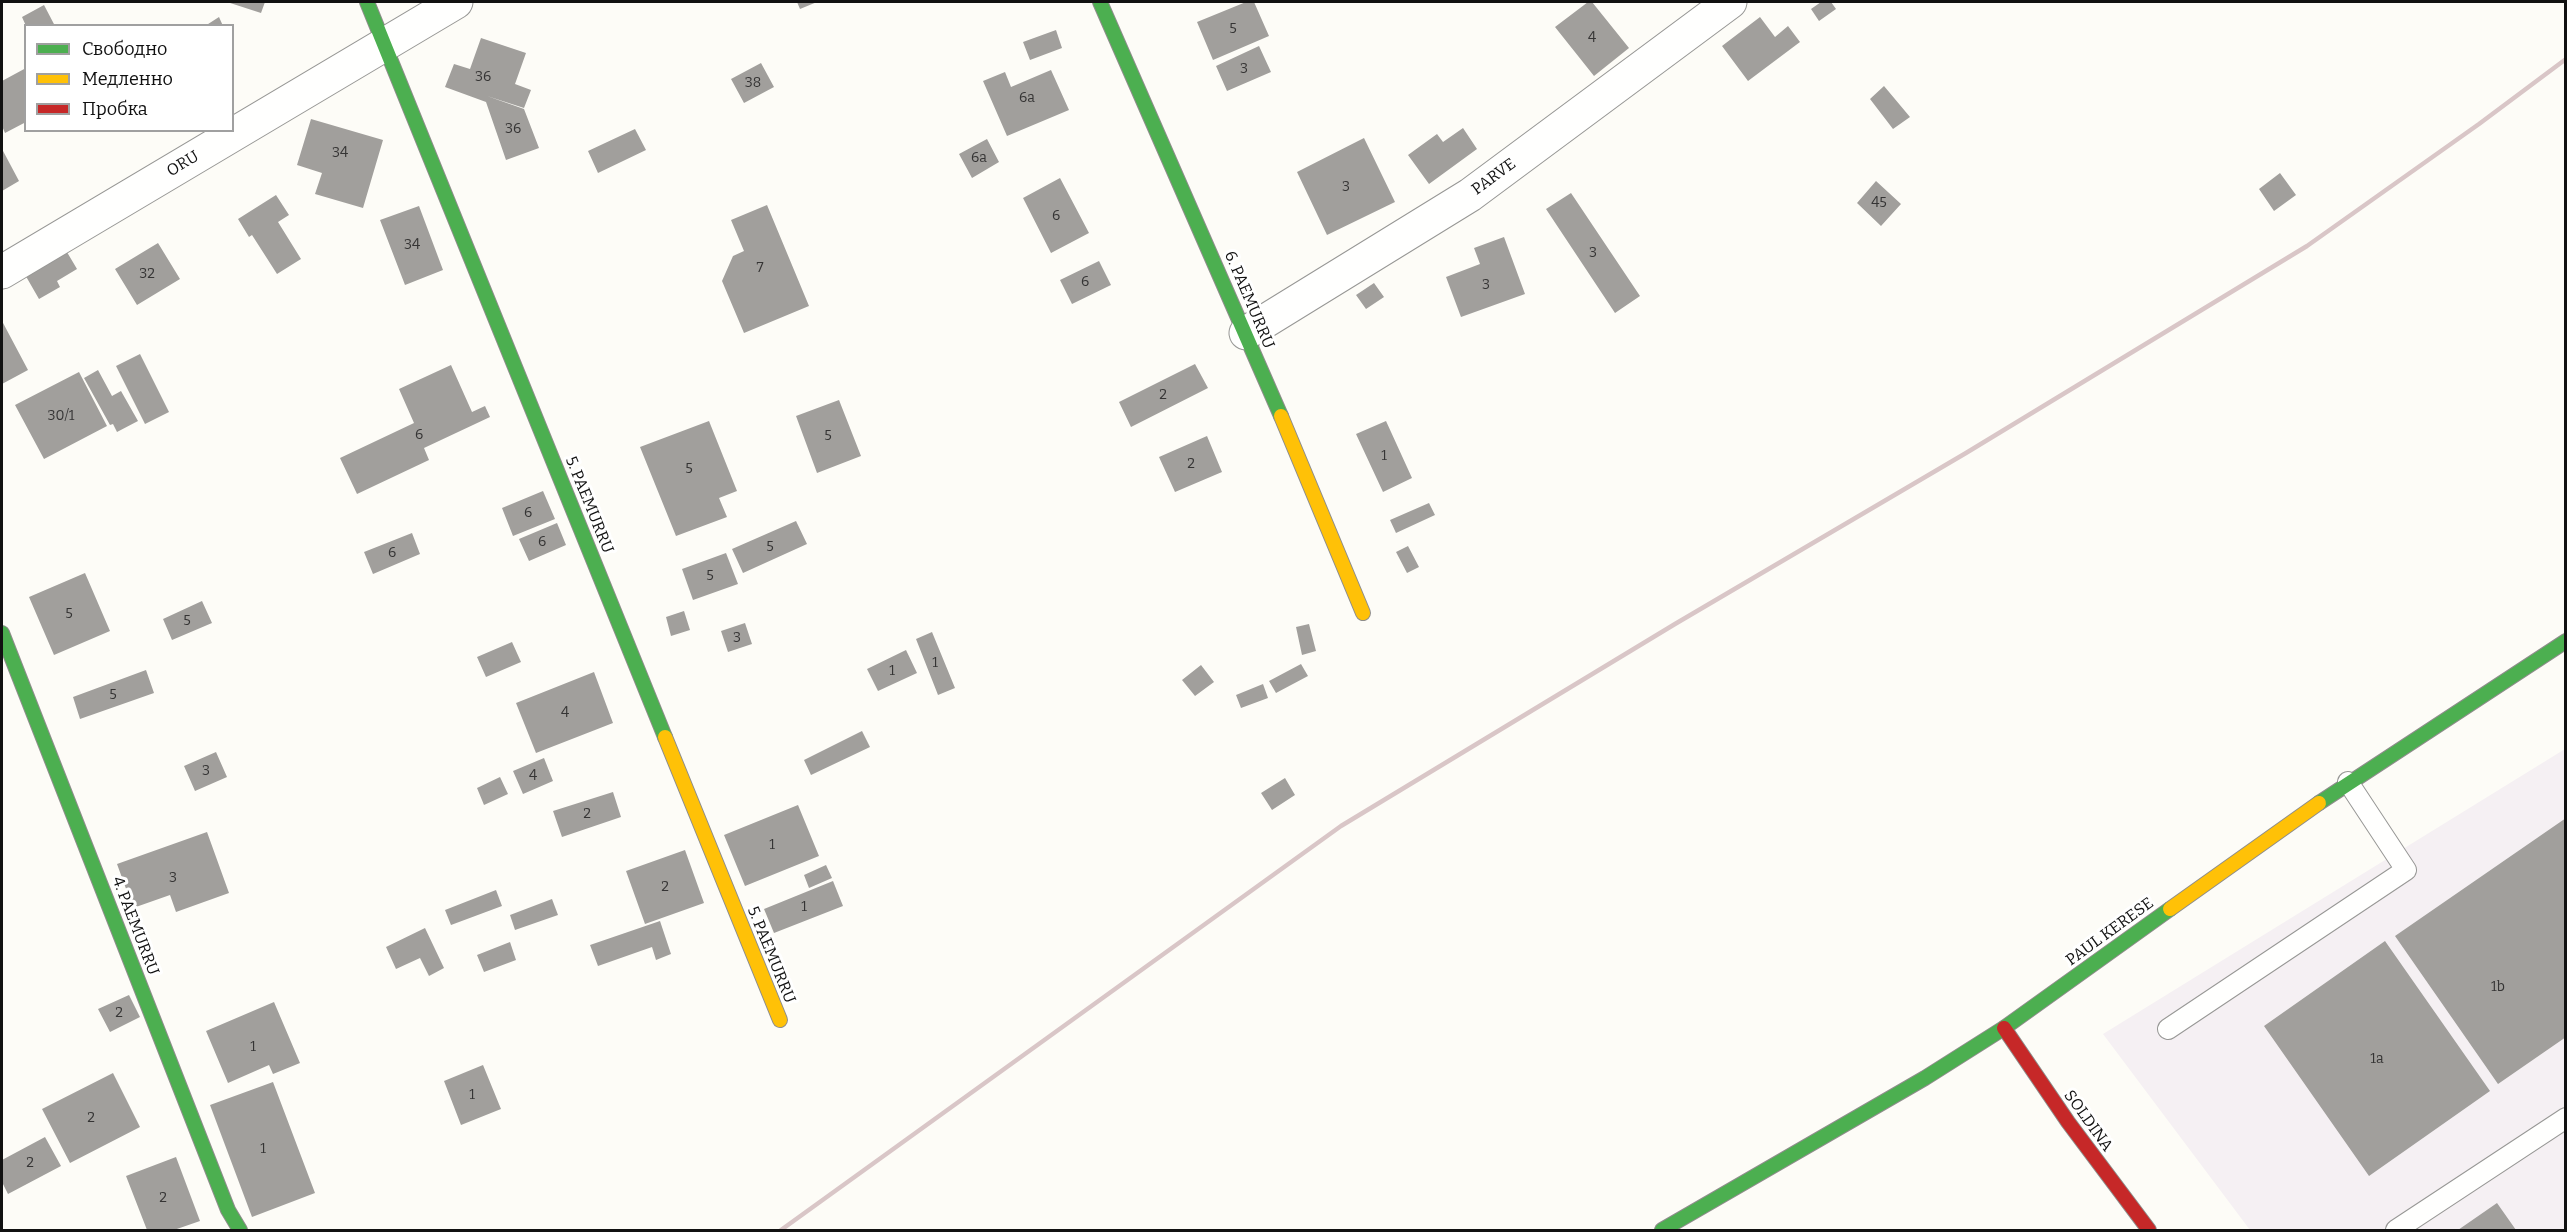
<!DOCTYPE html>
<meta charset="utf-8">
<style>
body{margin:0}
#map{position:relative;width:2567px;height:1232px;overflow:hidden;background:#fdfcf7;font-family:Bitter,serif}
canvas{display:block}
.frame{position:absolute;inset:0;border:3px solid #111;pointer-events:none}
.legend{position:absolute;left:24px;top:24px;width:210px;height:108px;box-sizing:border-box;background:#fff;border:2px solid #a0a0a0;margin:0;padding:8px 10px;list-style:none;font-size:18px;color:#111}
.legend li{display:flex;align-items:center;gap:12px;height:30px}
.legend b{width:30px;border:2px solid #a0a0a0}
</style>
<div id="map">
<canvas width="2567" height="1232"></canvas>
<div class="frame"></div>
<ul class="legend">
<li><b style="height:8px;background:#4caf50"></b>Свободно</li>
<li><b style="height:8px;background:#ffc107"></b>Медленно</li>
<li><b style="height:8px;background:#c62828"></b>Пробка</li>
</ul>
</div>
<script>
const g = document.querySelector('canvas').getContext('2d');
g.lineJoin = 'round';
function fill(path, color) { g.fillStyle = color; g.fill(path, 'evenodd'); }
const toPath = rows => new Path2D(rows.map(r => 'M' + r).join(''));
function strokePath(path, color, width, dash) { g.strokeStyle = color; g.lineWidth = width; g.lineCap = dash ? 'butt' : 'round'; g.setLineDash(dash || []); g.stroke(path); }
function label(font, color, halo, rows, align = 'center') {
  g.font = font + ' Bitter,serif'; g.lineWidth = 6; g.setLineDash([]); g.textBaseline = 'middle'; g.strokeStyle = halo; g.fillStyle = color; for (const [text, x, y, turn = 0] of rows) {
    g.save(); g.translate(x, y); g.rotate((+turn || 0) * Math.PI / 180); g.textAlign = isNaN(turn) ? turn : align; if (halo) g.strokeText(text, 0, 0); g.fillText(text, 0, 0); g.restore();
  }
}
fill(toPath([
 [2565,749,2565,1230,2250,1230,2103,1034]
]), '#f5f0f3');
fill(toPath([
 [227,2,265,2,261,13],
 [797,2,817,2,800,9],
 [1246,2,1254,2,1269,36,1213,60,1197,22],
 [1588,2,1592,2,1629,48,1594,76,1555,27],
 [1821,2,1831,2,1836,9,1819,21,1811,9],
 [44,5,55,26,26,26,22,17],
 [219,17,223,26,205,26],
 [1760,17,1775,37,1788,26,1800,42,1748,81,1722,46],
 [1056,30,1062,48,1030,60,1023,42],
 [481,38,526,53,515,84,531,90,524,108,487,96,524,109,539,148,506,160,486,102,445,87,454,64,470,69],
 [1259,46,1271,72,1227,91,1216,66],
 [761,63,774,87,744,103,731,79],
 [26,68,26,122,5,133,2,126,2,81],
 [1051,70,1069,110,1007,136,983,81,1005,72,1011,87],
 [1884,86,1910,117,1893,129,1870,99],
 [311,119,383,140,363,208,315,194,322,173,297,165],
 [1463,128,1477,149,1429,184,1408,155,1437,134,1443,142],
 [635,129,646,150,598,173,588,151],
 [1364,138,1395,202,1327,235,1297,172],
 [987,139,999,162,972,178,959,154],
 [2,149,19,181,2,191],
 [2280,173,2296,195,2274,211,2259,189],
 [1060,178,1089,233,1051,253,1023,198],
 [1876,181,1901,204,1881,226,1857,203],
 [1571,193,1640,296,1615,313,1546,209],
 [276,195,289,215,278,222,301,259,277,274,252,235,249,237,238,219],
 [767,205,809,306,744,333,722,281,733,256,744,251,731,220],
 [419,206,443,270,405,285,380,220],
 [1504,237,1525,294,1461,317,1446,277,1480,264,1474,248],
 [61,242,77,269,57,281,60,287,39,299,20,266],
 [158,243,180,279,137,305,115,269],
 [1099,261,1111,285,1072,304,1060,280],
 [1374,283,1384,297,1366,309,1356,295],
 [2,321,28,370,2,384],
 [140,354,169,412,145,424,116,366],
 [1195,364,1208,388,1131,427,1119,402],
 [451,365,472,412,485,406,490,417,424,448,429,460,357,494,340,458,414,423,399,389],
 [98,370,112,396,121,391,138,421,117,432,113,424,110,425,84,378],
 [79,372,107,426,44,459,15,405],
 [839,400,861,456,817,473,796,416],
 [709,421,737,491,719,498,727,517,676,536,640,447],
 [1386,421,1412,478,1383,492,1356,434],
 [1207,436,1222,472,1175,492,1159,457],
 [543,491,555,519,513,536,502,508],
 [1429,503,1435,515,1396,533,1390,520],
 [796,521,807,544,743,573,732,549],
 [557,523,566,545,529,561,519,539],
 [412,533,420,554,373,574,364,552],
 [1408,546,1419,567,1407,573,1396,552],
 [726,553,738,584,693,600,682,569],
 [85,573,110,631,54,655,29,597],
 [202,601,212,623,172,640,163,619],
 [684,611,690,630,671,636,666,617],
 [745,623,752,644,728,652,721,631],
 [1309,624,1316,651,1302,655,1296,627],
 [932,632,955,688,938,695,916,639],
 [512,642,521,662,486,677,477,657],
 [906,650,917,673,878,691,867,669],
 [1301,664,1308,676,1276,693,1269,681],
 [1201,665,1214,682,1195,696,1182,680],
 [146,670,154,693,80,719,73,697],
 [594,672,613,723,536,753,516,703],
 [1263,684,1268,698,1241,708,1236,695],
 [862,731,870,747,811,775,804,760],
 [216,752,227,777,195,791,184,766],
 [544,758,553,781,523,794,513,771],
 [500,777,508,794,484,805,477,788],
 [1285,778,1295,795,1272,810,1261,793],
 [613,792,621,817,562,837,553,811],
 [798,805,819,856,745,886,724,835],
 [2566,818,2566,1037,2498,1084,2395,936],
 [207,832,229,893,176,912,170,895,133,908,117,864],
 [685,850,704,903,645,924,626,871],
 [826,865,832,878,809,888,804,875],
 [833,881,843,906,774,933,764,909],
 [496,890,502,906,451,925,445,910],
 [552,899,558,915,515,930,510,915],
 [660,921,671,954,656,960,652,947,598,966,590,945],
 [425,928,444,968,429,976,420,958,396,969,386,947],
 [2385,941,2490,1091,2369,1176,2264,1026],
 [510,942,516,960,484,972,477,955],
 [129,995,140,1017,110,1032,98,1009],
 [274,1002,300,1063,273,1074,269,1065,228,1083,206,1031],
 [483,1065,501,1109,461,1125,444,1081],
 [113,1073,140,1127,70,1163,42,1109],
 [273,1082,315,1193,252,1217,210,1105],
 [45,1137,61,1166,8,1194,2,1182,2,1160],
 [176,1157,200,1221,174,1230,147,1230,126,1176],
 [2497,1203,2516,1230,2458,1230]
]), '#a19f9c');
const lane = toPath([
 [2168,1029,2406,870,2348,782],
 [2396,1230,2566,1118]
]);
const street = toPath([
 [2,272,456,2],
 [1246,333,1470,195,1730,2]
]);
const fast = toPath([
 [367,2,665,737],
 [1100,2,1281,416],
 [2,633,228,1210,240,1230],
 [2319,803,2566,641],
 [1662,1230,1925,1078,2004,1028,2170,909]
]);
const slow = toPath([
 [1281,416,1363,613],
 [665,737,780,1020],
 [2170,909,2319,803]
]);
const jam = toPath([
 [2004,1028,2068,1122,2149,1230]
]);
strokePath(lane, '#979795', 22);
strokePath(street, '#979795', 35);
strokePath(fast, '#8e8d8b', 16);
strokePath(slow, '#8e8d8b', 16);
strokePath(jam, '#8e8d8b', 16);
strokePath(lane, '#fffffe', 20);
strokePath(street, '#fffffe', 33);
strokePath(fast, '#4caf50', 14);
strokePath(slow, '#ffc107', 14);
strokePath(jam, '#c62828', 14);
strokePath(toPath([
 [781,1230,1341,826,1675,624,1966,453,2307,246,2479,124,2566,59]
]), '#d9c6c7', 4.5);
label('14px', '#353434', null, [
 ["5",1233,29],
 ["4",1592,38],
 ["3",1244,69],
 ["36",483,77],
 ["38",753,83],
 ["6a",1027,98],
 ["36",513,129],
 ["34",340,153],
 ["6a",979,158],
 ["3",1346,187],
 ["45",1879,203],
 ["6",1056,216],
 ["34",412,245],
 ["3",1593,253],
 ["7",760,268],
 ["32",147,274],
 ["6",1085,282],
 ["3",1486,285],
 ["2",1163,395],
 ["30/1",61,416],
 ["6",419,435],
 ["5",828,436],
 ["1",1384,456],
 ["2",1191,464],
 ["5",689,469],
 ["6",528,513],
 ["6",542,542],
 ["5",770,547],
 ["6",392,553],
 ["5",710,576],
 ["5",69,614],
 ["5",187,621],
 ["3",737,638],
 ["1",935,663],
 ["1",892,671],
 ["5",113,695],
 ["4",565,713],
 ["3",206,771],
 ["4",533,776],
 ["2",587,814],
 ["1",772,845],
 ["3",173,878],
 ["2",665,887],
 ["1",804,907],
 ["1b",2498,987],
 ["2",119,1013],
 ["1",253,1047],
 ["1a",2377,1059],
 ["1",472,1095],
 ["2",91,1118],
 ["1",263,1149],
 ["2",30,1163],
 ["2",163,1198]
]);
label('16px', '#111', '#fff', [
 ["ORU",183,164,-31],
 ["PARVE",1494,177,-36],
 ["6. PAEMURRU",1249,300,67],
 ["5. PAEMURRU",589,505,68],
 ["4. PAEMURRU",135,926,69],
 ["PAUL KERESE",2110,932,-36],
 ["5. PAEMURRU",771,955,68],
 ["SOLDINA",2088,1121,54]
]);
</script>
